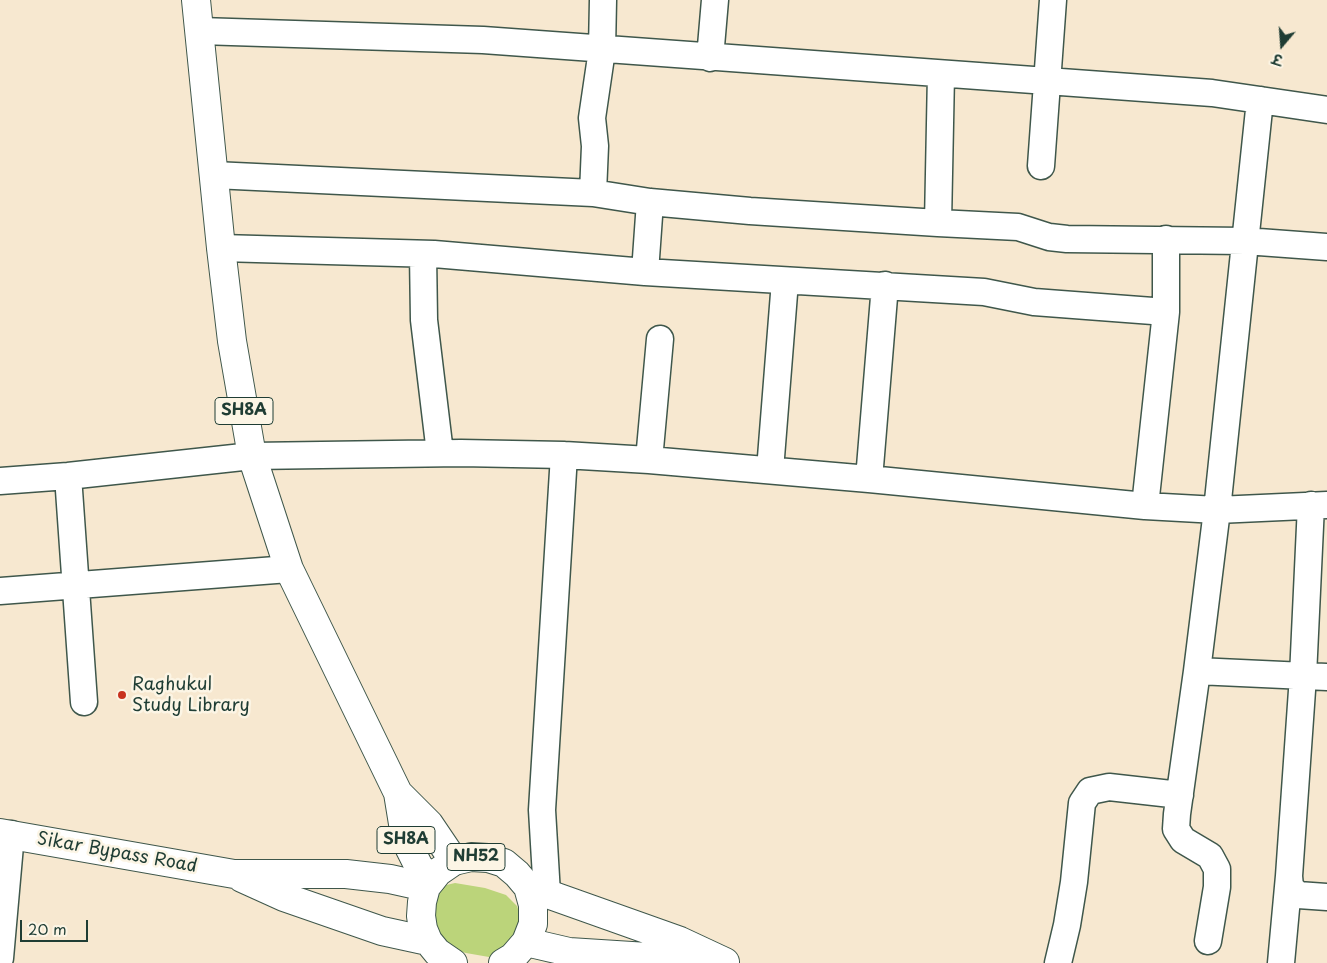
<!DOCTYPE html>
<meta charset="utf-8">
<style>
body{margin:0}
#map{position:relative;width:1327px;height:963px;overflow:hidden;background:#f7e8d0;font-family:"Playpen Sans","Playpen Sans Deva",sans-serif}
canvas{display:block}
.north{position:absolute;left:1257px;top:20px;width:50px;height:50px;-webkit-text-stroke:4px #fcf5e5;paint-order:stroke;rotate:198deg;font-size:14px;font-weight:700;line-height:20px;text-align:center;color:#1f3d34}
.north::after{content:'';display:block;margin:auto;width:18px;height:22px;background:#1f3d34;clip-path:polygon(50% 0,100% 100%,50% 72%,0 100%)}
.scale{position:absolute;left:20px;top:920px;width:68px;height:22px;box-sizing:border-box;border:2px solid #1f3d34;border-top:0;padding-left:6px;font-size:15px;line-height:18px;white-space:nowrap;color:#1f3d34;-webkit-text-stroke:4px #fcf5e5;paint-order:stroke}
</style>
<div id="map">
<canvas width="1327" height="963"></canvas>
<div class="north">उ</div>
<div class="scale">20 m</div>
</div>
<script>
const g = document.querySelector('canvas').getContext('2d');
g.lineJoin = 'round';
function fill(path, color) { g.fillStyle = color; g.fill(path, 'evenodd'); }
const toPath = rows => new Path2D(rows.map(r => 'M' + r).join(''));
function strokePath(path, color, width, dash) { g.strokeStyle = color; g.lineWidth = width; g.lineCap = dash ? 'butt' : 'round'; g.setLineDash(dash || []); g.stroke(path); }
function label(font, color, halo, rows, align = 'center') {
  g.font = font + ' "Playpen Sans",sans-serif'; g.lineWidth = 5; g.setLineDash([]); g.textBaseline = 'middle'; g.strokeStyle = halo; g.fillStyle = color; for (const [text, x, y, turn = 0] of rows) {
    g.save(); g.translate(x, y); g.rotate((+turn || 0) * Math.PI / 180); g.textAlign = isNaN(turn) ? turn : align; if (halo) g.strokeText(text, 0, 0); g.fillText(text, 0, 0); g.restore();
  }
}
fill(toPath([
 [455,883,485,888,506,895,517,906,523,923,508,952,489,957,466,953,437,945,430,896,442,886]
]), '#bbd47a');
const minor = toPath([
 [200,31,483,40,1212,93,1327,110],
 [710,58,715,0],
 [1041,166,1053,0],
 [214,175,593,193,650,202,750,211,938,223,1018,227,1049,237,1067,239,1245,241,1327,247],
 [593,193,595,146,592,118,602,50,603,0],
 [938,223,941,74],
 [221,248,434,254,645,272,984,292,1034,302,1166,312],
 [423,254,424,320,440,453],
 [645,272,650,202],
 [649,460,660,339],
 [770,470,785,281],
 [68,476,84,702],
 [869,479,885,285],
 [0,481,68,476,252,456,461,453,564,455,649,460,869,479,1145,506,1217,510,1327,505],
 [1311,505,1303,676,1289,876,1290,887,1298,895,1327,897],
 [1145,506,1166,312,1166,239],
 [0,591,289,569],
 [1197,671,1327,677],
 [547,894,542,810,564,455],
 [1208,941,1217,887,1217,869,1210,856,1183,840,1176,829,1177,814,1197,671,1217,510,1260,100],
 [0,958,11,834],
 [1058,963,1067,925,1074,882,1082,803,1090,791,1109,787,1180,795],
 [1281,963,1289,876]
]);
const major = toPath([
 [196,0,221,248,232,341,252,456,289,569,398,793,405,836,410,849,419,867,432,879],
 [398,793,429,824,454,861]
]);
const highway = toPath([
 [0,833,234,874,346,874,390,879,426,887],
 [242,878,284,897,382,931,428,941],
 [528,887,680,941,725,962],
 [526,942,569,952,710,961],
 [453,963,437,952,428,941,423,929,421,916,422,902,426,887,438,872,454,861,471,857,488,858,504,863,517,874,528,887,533,905,533,924,526,942,513,957,503,963]
]);
strokePath(minor, '#3f574b', 29);
strokePath(major, '#3f574b', 30);
strokePath(highway, '#3f574b', 30);
strokePath(minor, '#fff', 26);
strokePath(major, '#fff', 28);
strokePath(highway, '#fff', 28);
for (const [x, y, r, color] of [
 [122,695,5,"#c8321e"]
]) { const dot = new Path2D(); dot.arc(x, y, r, 0, 2 * Math.PI); g.fillStyle = color; g.fill(dot); strokePath(dot, '#fcf5e5', 2); }
for (const [x, y, w] of [
 [244,411,58],
 [406,840,58],
 [476,857,58]
]) { const box = new Path2D(); box.roundRect(x - w / 2, y - 13.5, w, 27, 4); g.fillStyle = '#fcf5e5'; g.fill(box); strokePath(box, '#1f3d34', 1); }
label('bold 16px', '#1f3d34', null, [
 ["SH8A",244,411],
 ["SH8A",406,840],
 ["NH52",476,857]
]);
label('18px', '#1f3d34', '#fcf5e5', [
 ["Raghukul",132,685],
 ["Study Library",132,706]
], 'left');
label('18px', '#1f3d34', '#fcf5e5', [
 ["Sikar Bypass Road",117,853,10]
]);
</script>
